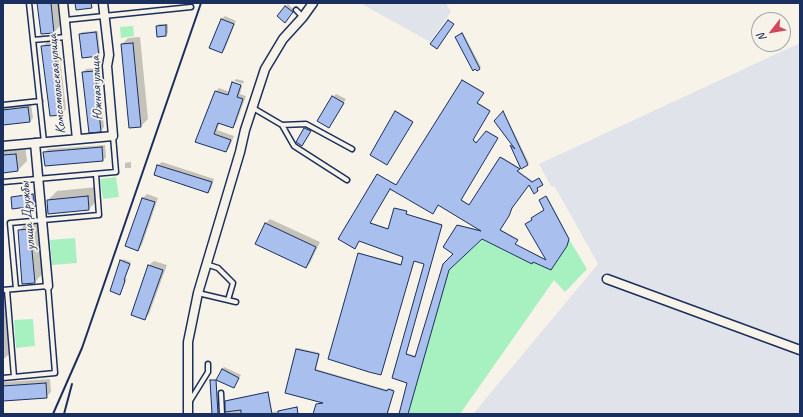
<!DOCTYPE html>
<meta charset="utf-8">
<style>
body{margin:0}
#map{position:relative;width:803px;height:417px;overflow:hidden;background:#f7f3e8;font-family:Caveat,sans-serif}
canvas{display:block}
.frame{position:absolute;inset:0;border:4px solid #1b2f5e;pointer-events:none}
.north{position:absolute;left:751px;top:12px;width:40px;height:40px;box-sizing:border-box;background:#f7f3e8;border:1px solid #9fa5b1;border-radius:50%;rotate:239deg;font-size:11px;font-weight:700;line-height:16px;text-align:center;color:#1b2f5e}
.north::after{content:'';display:block;margin:auto;width:14px;height:18px;background:#d1495b;clip-path:polygon(50% 0,100% 100%,50% 72%,0 100%)}
</style>
<div id="map">
<canvas width="803" height="417"></canvas>
<div class="frame"></div>
<div class="north">N</div>
</div>
<script>
const g = document.querySelector('canvas').getContext('2d');
g.lineJoin = 'round';
function fill(path, color) { g.fillStyle = color; g.fill(path, 'evenodd'); }
const toPath = rows => new Path2D(rows.map(r => 'M' + r).join(''));
function strokePath(path, color, width, dash) { g.strokeStyle = color; g.lineWidth = width; g.lineCap = dash ? 'butt' : 'round'; g.setLineDash(dash || []); g.stroke(path); }
function label(font, color, halo, rows, align = 'center') {
  g.font = font + ' Caveat,sans-serif'; g.lineWidth = 3.5; g.setLineDash([]); g.textBaseline = 'middle'; g.strokeStyle = halo; g.fillStyle = color; for (const [text, x, y, turn = 0] of rows) {
    g.save(); g.translate(x, y); g.rotate((+turn || 0) * Math.PI / 180); g.textAlign = isNaN(turn) ? turn : align; if (halo) g.strokeText(text, 0, 0); g.fillText(text, 0, 0); g.restore();
  }
}
fill(toPath([
 [360,3,446,3,451,12,430,42],
 [800,43,800,414,473,414,598,264,555,187,551,186,539,164]
]), '#e0e4ea');
fill(toPath([
 [133,26,134,36,121,38,120,27],
 [116,177,119,197,103,199,100,179],
 [75,238,77,263,52,265,50,240],
 [482,239,531,264,533,262,551,270,567,246,569,239,587,269,565,292,554,280,460,414,408,414,449,270],
 [33,319,35,346,16,348,14,320]
]), '#a7f1c0');
fill(toPath([
 [38,3,58,3,61,25,54,32,42,33],
 [288,4,294,10,287,19,278,16],
 [225,16,236,21,225,49,222,52,221,19],
 [159,24,168,24,168,33,166,35,157,36,157,26],
 [98,31,100,53,98,55,80,34,82,32],
 [463,33,481,67,477,70,457,36],
 [140,37,148,119,141,126,130,127,122,44,128,38],
 [58,41,66,109,62,114,51,115,42,47,47,42],
 [98,68,104,127,101,131,83,73,86,69],
 [236,79,244,81,243,84,234,81],
 [463,80,484,92,477,102,490,110,473,139,478,143,487,131,498,137,461,199,470,205,502,157,520,168,517,170,534,182,540,179,543,183,537,187,538,189,534,192,529,183,512,206,500,229,518,239,515,244,547,260,533,220,545,210,541,199,547,196,569,238,568,244,550,269,482,238,449,269,408,414,400,414,409,382,393,378,426,263,414,260,381,374,359,253,402,264,404,256,359,240,377,174,398,185],
 [390,187,438,204,481,230,459,225,458,226,455,254,444,264,416,356,406,353,442,224,406,214,407,211,396,208,390,229,370,222],
 [233,82,233,83,242,86,240,94,246,96,236,123,233,127,220,122,217,130,234,136,229,148,226,151,196,141,215,92,219,88,230,92],
 [336,94,346,99,332,123,333,97],
 [31,104,33,118,30,121,3,124,3,107],
 [397,111,413,121,388,163,396,112],
 [504,112,529,163,521,168,511,146,516,148,496,121],
 [308,126,312,129,303,143,297,142],
 [25,145,27,161,18,170,3,172,3,147],
 [105,145,106,157,103,160,45,164,45,152,48,149],
 [131,162,131,168,125,168,125,163],
 [162,162,214,179,211,189,208,192,155,175,158,165],
 [97,187,98,199,89,209,48,200,57,191],
 [147,194,158,198,142,245,138,250,143,198],
 [270,219,320,242,310,263,306,267,256,244,266,223],
 [39,220,44,272,35,282,19,231,28,221],
 [123,259,131,262,125,278,127,279,119,294,121,261],
 [154,261,167,265,149,314,145,319,132,314,149,265],
 [3,297,10,297,14,349,5,358,3,358],
 [298,348,320,353,316,369,388,390,390,388,394,390,388,414,314,414,317,404,324,402,296,349],
 [224,367,241,375,234,387,222,369],
 [50,379,51,392,46,397,3,400,3,382],
 [211,380,216,380,219,414,213,414],
 [268,392,272,412,296,408,297,414,226,414,227,400]
]), '#0003');
const building = toPath([
 [37,3,51,3,54,33,41,34,37,3],
 [75,3,91,3,92,8,76,10,75,3],
 [285,6,293,12,285,23,277,16,285,6],
 [221,19,234,24,222,53,209,48,221,19],
 [448,20,454,24,437,49,430,44,448,20],
 [166,25,166,36,157,37,156,26,166,25],
 [96,32,99,56,82,58,79,34,96,32],
 [462,33,480,69,477,71,475,69,473,71,455,37,462,33],
 [133,43,141,127,129,128,121,44,133,43],
 [54,45,62,115,50,116,41,46,54,45],
 [95,71,101,132,89,133,82,72,95,71],
 [462,80,484,93,477,103,490,111,473,140,476,143,486,131,498,138,461,200,469,205,500,157,520,169,517,171,532,182,539,178,543,185,537,188,538,191,534,194,529,185,512,208,509,216,500,230,518,240,515,244,546,260,525,224,532,220,531,218,544,210,539,200,546,196,569,239,567,246,551,270,533,262,532,264,482,239,449,270,408,414,399,414,407,383,392,378,424,264,414,261,381,375,369,372,328,359,358,253,401,265,403,257,359,241,355,249,338,239,377,174,396,185,462,80],
 [390,189,433,214,438,205,481,231,457,225,443,247,453,254,443,264,415,357,406,354,442,225,406,214,407,211,394,208,388,229,370,223,390,189],
 [232,82,241,85,237,97,243,99,233,128,218,123,214,134,231,140,226,152,195,142,215,91,228,95,232,82],
 [332,96,344,103,329,128,317,121,332,96],
 [28,107,30,122,3,125,3,110,28,107],
 [395,111,413,122,387,165,370,155,395,111],
 [503,111,528,165,521,169,510,145,515,149,494,121,503,111],
 [304,128,311,131,302,146,296,142,304,128],
 [102,147,103,161,45,166,43,152,102,147],
 [16,154,18,171,3,173,3,155,16,154],
 [157,165,212,182,208,193,154,175,157,165],
 [33,194,35,206,12,209,11,197,33,194],
 [88,196,89,210,48,214,47,200,88,196],
 [142,198,155,202,138,251,125,246,142,198],
 [265,223,316,247,306,268,255,244,265,223],
 [30,229,35,283,22,284,18,230,30,229],
 [120,260,130,264,124,280,125,281,120,295,110,291,120,260],
 [148,265,163,270,145,320,131,315,148,265],
 [296,349,319,354,315,370,387,391,388,389,394,391,387,414,313,414,316,404,323,403,285,393,296,349],
 [222,369,239,378,234,388,216,380,222,369],
 [210,380,216,380,218,414,212,414,210,380],
 [46,383,47,398,3,401,3,386,46,383],
 [268,392,272,414,241,414,241,410,225,412,225,401,268,392],
 [297,407,298,414,278,414,278,411,297,407]
]);
fill(building, '#a9c0ee');
strokePath(building, '#1b2f5e', 1);
const lane = toPath([
 [29,3,44,142],
 [296,10,303,17],
 [65,20,191,7],
 [33,40,66,37],
 [3,105,40,101],
 [253,108,282,125,294,146,347,180],
 [282,125,306,124,352,149],
 [3,182,116,172,113,136],
 [206,264,218,268,233,283,228,300],
 [16,289,10,223,99,215,96,174],
 [3,290,48,286,55,373,3,378],
 [7,290,14,377],
 [198,293,236,302],
 [221,393,222,414],
 [190,401,208,372,208,364]
]);
const street = toPath([
 [63,3,77,139],
 [35,143,48,286],
 [3,146,113,136,107,66,109,55,103,3],
 [607,279,800,350],
 [188,414,188,342,198,293,240,152,245,130,265,69,283,39,303,17,313,3]
]);
strokePath(lane, '#1b2f5e', 7);
strokePath(street, '#1b2f5e', 11);
strokePath(lane, '#f7f3e8', 4);
strokePath(street, '#f7f3e8', 8);
strokePath(toPath([
 [53,414,82,348,201,3],
 [64,414,72,384]
]), '#1b2f5e', 2);
label('14px', '#1b2f5e', '#f7f3e8', [
 ["Комсомольская улица",57,84,-95],
 ["Южная улица",97,88,-93],
 ["улица Дружбы",28,216,-95]
]);
</script>
